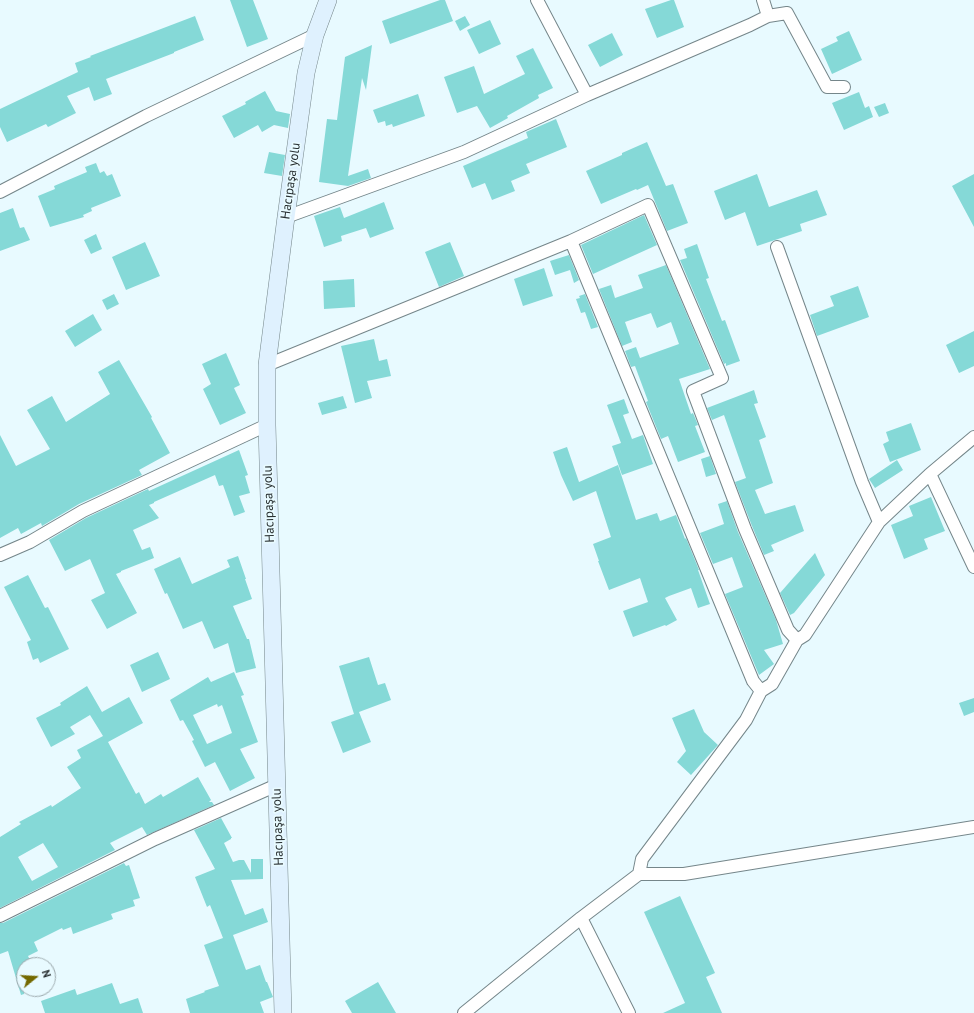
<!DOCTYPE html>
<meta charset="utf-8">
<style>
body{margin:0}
#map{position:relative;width:974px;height:1013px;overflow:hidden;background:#e8faff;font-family:"PT Sans",sans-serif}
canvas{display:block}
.north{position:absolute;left:16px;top:957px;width:40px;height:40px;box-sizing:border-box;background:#e8faff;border:1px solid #9ba8ac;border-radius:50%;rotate:72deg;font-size:11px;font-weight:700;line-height:16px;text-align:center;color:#272e30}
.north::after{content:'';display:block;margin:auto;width:14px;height:18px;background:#736900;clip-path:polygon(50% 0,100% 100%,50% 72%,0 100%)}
</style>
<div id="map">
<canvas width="974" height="1013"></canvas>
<div class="north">N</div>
</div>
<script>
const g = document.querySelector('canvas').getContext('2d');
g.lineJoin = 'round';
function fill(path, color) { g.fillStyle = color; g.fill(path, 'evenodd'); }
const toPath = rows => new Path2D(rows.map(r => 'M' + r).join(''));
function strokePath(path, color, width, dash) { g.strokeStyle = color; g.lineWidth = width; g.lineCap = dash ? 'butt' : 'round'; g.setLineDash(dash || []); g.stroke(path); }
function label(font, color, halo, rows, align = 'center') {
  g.font = font + ' "PT Sans",sans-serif'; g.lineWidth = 3.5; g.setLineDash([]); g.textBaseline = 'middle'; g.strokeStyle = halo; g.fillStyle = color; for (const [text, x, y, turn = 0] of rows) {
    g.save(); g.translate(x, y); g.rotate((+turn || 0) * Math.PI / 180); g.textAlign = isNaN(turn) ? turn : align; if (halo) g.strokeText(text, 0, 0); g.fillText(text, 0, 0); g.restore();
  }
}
fill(toPath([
 [230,0,253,0,268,39,247,47],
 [440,0,445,0,453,21,390,44,382,21],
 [671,0,674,0,684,27,657,38,645,9],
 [195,16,204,40,174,52,174,53,106,79,112,94,94,101,89,87,67,96,76,113,48,127,46,124,7,142,0,127,0,109,78,72,75,63,91,57,90,56],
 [465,16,470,25,460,31,455,21],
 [490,20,501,44,479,54,467,30],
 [849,31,862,60,832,74,821,49,838,41,836,37],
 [612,33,623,55,600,67,588,45],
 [372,45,366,90,362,78,348,176,368,169,371,178,348,186,319,182,327,119,337,120,345,57],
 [533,48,553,88,538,95,539,98,507,116,508,118,490,128,477,106,457,113,444,77,474,66,484,94,525,74,516,56],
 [265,91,276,111,290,114,288,128,274,125,262,132,258,125,234,138,222,116,246,104,245,102],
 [859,92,865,108,869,106,873,117,844,130,832,103],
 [418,94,425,116,393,127,392,124,386,126,385,121,378,123,373,110],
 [885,103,889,113,879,117,874,107],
 [556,119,567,147,526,164,530,173,511,181,515,191,492,200,485,183,472,188,463,166,528,138,526,132],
 [647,142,666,186,673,184,688,223,667,231,648,185,637,190,636,189,601,204,586,171,622,155,622,153],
 [269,152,285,155,282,176,264,173],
 [96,163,100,173,104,171,107,176,112,174,121,196,91,208,92,211,83,215,84,217,50,227,38,196,55,189,54,186,87,172,85,167],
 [757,174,769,207,817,190,827,215,800,224,802,231,757,246,745,212,725,220,714,191],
 [974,174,974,227,952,186],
 [384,202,394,229,370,238,366,228,341,236,342,241,324,247,314,216,340,207,344,218],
 [13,208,20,228,24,227,30,240,0,251,0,213],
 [644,215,657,245,593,274,581,245],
 [96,234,102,249,91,254,84,240],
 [145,242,160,276,126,290,112,257],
 [450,242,464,276,439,287,425,252],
 [697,244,709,278,706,279,722,321,725,320,740,361,726,366,726,363,724,364,680,260,687,258,684,249],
 [569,255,579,280,574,283,570,270,555,275,550,261],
 [666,265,710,369,679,379,691,414,693,413,698,425,695,426,705,452,678,462,668,436,661,439,646,402,648,401,635,366,631,367,625,351,636,347,640,358,679,344,671,322,657,328,651,313,625,322,632,342,622,346,599,289,611,285,615,298,643,288,638,275],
 [544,268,553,296,523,306,514,279],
 [354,279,355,307,324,309,323,281],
 [858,286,869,317,817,336,810,315,834,306,830,296],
 [114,294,119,304,107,310,102,300],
 [585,294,598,327,591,329,585,312,581,313,576,299,580,298,579,296],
 [93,314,102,330,75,347,65,331],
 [974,331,974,366,959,373,946,345],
 [374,339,379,361,387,359,391,376,367,381,372,398,355,403,341,346],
 [226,353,240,385,234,388,246,413,220,425,203,389,211,384,202,364],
 [119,360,152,417,151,418,170,453,139,470,142,475,79,504,42,526,41,523,21,534,18,528,0,538,0,435,16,466,50,449,27,410,52,396,66,422,110,394,98,372],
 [754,390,758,403,754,404,766,437,759,440,773,483,755,490,765,514,795,505,804,531,771,545,774,551,764,555,752,526,735,482,746,478,724,415,712,420,707,408],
 [343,396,347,408,322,415,318,403],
 [624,399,629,413,623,415,632,439,643,435,653,464,622,475,612,446,621,443,607,405],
 [911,423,921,450,890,462,883,444,889,441,886,432],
 [567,447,579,482,618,465,636,520,657,513,660,521,676,515,685,539,686,538,699,570,698,570,710,604,698,608,691,588,669,596,665,598,677,620,666,626,665,625,633,637,623,611,648,602,640,578,609,590,598,561,599,561,593,544,611,537,596,491,573,501,561,475,553,452],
 [239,450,248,475,245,476,250,493,239,496,245,512,234,516,223,485,219,486,215,475,154,502,154,503,149,505,159,518,133,530,142,550,150,547,154,558,121,571,121,572,116,574,137,613,107,629,91,600,105,593,90,559,65,571,49,540,86,518,148,489,149,491],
 [710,456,716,474,706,477,701,459],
 [897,460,903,470,875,488,869,479],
 [931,497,945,531,924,539,928,549,904,559,891,525,913,516,909,506],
 [727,501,738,532,776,620,783,644,764,650,774,664,759,675,725,594,743,587,732,557,713,564,700,533,724,524,718,504],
 [815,553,825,575,794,613,790,615,780,593],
 [238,556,246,579,245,579,252,599,233,606,247,639,249,639,256,668,236,673,228,643,214,649,202,621,183,629,167,593,165,594,154,569,180,557,192,584,230,567,227,560],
 [28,575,45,608,48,607,69,649,40,663,38,658,33,660,27,642,31,640,4,587],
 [158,652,170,679,142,692,130,665],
 [369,657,378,685,385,683,391,700,359,712,371,742,343,753,331,722,354,714,339,666],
 [234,672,244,695,241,696,258,742,240,749,255,778,230,791,215,762,205,767,192,741,194,740,183,720,180,721,170,700,208,677,211,682],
 [217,704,218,707,222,705,232,733,207,744,193,715],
 [87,686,102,712,129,697,143,723,108,742,136,794,139,792,145,804,161,794,163,797,198,777,211,800,209,802,212,802,214,805,147,835,142,827,110,843,115,850,0,908,0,837,21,824,19,822,51,805,52,807,81,788,67,767,81,758,77,750,103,736,90,715,70,727,75,734,51,747,36,718,61,705,60,703],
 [43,843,58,867,32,881,18,857],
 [974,698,974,712,964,716,959,703],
 [694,709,704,732,718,745,691,775,677,762,686,751,672,718],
 [221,818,232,838,231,838,231,839,224,843,233,862,239,860,244,860,251,873,251,859,263,859,263,879,231,880,245,915,263,908,268,922,233,935,246,970,260,965,266,982,267,982,273,997,260,1002,264,1013,190,1013,186,999,205,992,204,991,219,986,204,945,223,938,210,905,207,907,195,877,215,869,194,830],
 [124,863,126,866,129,865,140,898,133,900,135,906,111,914,113,919,73,934,71,927,63,930,62,928,34,942,38,951,28,956,30,960,24,962,24,994,21,995,8,951,0,954,0,923,3,923],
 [680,896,715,973,706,977,722,1013,663,1013,685,1003,644,912],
 [378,982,396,1013,352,1013,345,1001],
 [112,983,120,1004,138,998,143,1013,45,1013,41,1001,75,989,77,995]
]), '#85d9d7');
const street = toPath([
 [537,0,587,95],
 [768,16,787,13,827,87,844,87],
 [0,192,146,116,315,35],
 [286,217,464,152,587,95,750,25,768,16,763,0],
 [571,241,753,681,761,691],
 [777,247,862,482,879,522],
 [267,365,571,241,648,205,722,378,693,391,745,529,788,630,797,640],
 [930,474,974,567],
 [0,555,30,542,83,511,267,425],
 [639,874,642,859,746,720,761,691,772,684,797,640,805,635,879,522,930,474,974,437],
 [0,916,155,839,277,785],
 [581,918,629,1013],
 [464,1013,581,918,639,874,684,874,974,827]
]);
const secondary = toPath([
 [283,1013,267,425,267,365,286,217,306,73,315,35,328,0]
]);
strokePath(street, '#75868a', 14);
strokePath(secondary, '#75868a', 18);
strokePath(street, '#fff', 12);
strokePath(secondary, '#dff1fe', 17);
label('13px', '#272e30', '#e8faff', [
 ["Hacıpaşa yolu",291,181,-82],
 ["Hacıpaşa yolu",269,504,-92],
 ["Hacıpaşa yolu",278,827,-92]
]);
</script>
